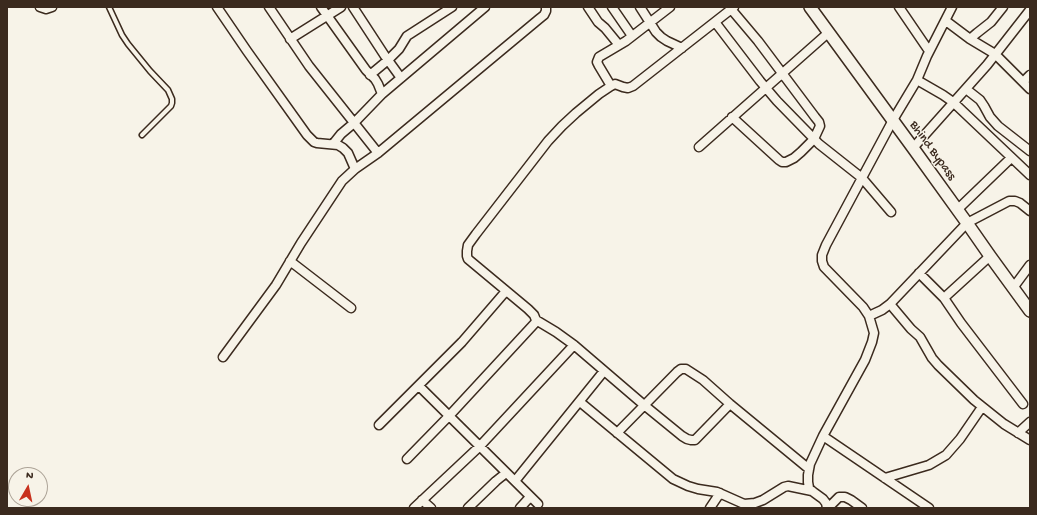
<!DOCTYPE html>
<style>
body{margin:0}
#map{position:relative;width:1037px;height:515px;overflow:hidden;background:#f7f3e8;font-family:"Gochi Hand",sans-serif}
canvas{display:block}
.frame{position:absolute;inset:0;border:8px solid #3b2a1e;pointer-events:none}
.north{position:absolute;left:8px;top:467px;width:40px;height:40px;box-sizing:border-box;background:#f7f3e8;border:1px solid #aca397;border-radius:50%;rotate:9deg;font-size:11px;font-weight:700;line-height:16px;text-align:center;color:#3b2a1e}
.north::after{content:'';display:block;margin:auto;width:14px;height:18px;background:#c8321e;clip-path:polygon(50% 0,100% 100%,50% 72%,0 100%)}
</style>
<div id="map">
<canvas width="1037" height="515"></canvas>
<div class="frame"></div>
<div class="north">N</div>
</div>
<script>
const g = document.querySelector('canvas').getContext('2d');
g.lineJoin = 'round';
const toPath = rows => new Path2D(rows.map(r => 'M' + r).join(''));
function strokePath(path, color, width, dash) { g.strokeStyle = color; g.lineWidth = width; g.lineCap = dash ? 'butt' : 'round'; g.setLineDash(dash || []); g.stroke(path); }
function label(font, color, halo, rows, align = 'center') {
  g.font = font + ' "Gochi Hand",sans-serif'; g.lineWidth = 3; g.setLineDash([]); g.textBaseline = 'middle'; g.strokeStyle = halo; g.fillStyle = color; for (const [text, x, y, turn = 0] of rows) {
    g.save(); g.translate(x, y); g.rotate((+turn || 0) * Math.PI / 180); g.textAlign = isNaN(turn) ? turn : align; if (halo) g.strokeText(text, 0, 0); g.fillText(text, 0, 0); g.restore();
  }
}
const service = toPath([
 [109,7,122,35,128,44,150,71,168,90,172,99,172,103,171,106,142,135]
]);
const minor = toPath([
 [40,7,46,9,52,7],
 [217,7,247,51,307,135,314,142,317,143,338,145,343,148,348,153,355,169],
 [269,7,309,66,378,153],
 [321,7,366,70,375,79,378,84,382,94],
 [353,7,385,56,401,78],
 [588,7,598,22,605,28,619,45],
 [612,7,632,36],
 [640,7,656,32,661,37,667,41,682,48],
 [899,7,929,51],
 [731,9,758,41,815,117,819,122,820,126,814,139,801,152,794,158,786,162,782,162,779,160,732,117],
 [946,21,970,39,995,54,1030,89],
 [715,22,760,81,777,101,819,144,862,178,891,212],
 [290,39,341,7],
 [970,39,977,33,991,22,1003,7],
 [370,75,388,60,399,49,407,36,452,7],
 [917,80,943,95,953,102,1030,175],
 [1023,82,1030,75],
 [611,86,599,66,597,62,599,57,626,41,670,7],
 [966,89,980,100,984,106,990,117,998,126,1030,151],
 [333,144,341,134,354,123,382,94,485,7],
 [699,147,828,33],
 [913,148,987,65,1030,10],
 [957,210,1011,158],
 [990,256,944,298,961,323,1023,404],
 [290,261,351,308],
 [919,273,944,298],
 [1013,288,1030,265],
 [890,304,967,223,1009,201,1015,201,1020,203,1030,211],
 [869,316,882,310,890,304,911,329,920,337,932,358,938,365,974,400,1004,424,1030,440],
 [536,320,556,332,574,345,644,405,682,436,687,439,691,440,695,440,730,404],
 [223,357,276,285,301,243,342,181,355,169,378,153,539,19,544,15,546,11,546,7],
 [419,386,538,504],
 [580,402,673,479,688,486,698,489,717,492,744,504,755,503,763,500,784,487,788,486,812,491],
 [379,425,462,342,506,291],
 [617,433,677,372,681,369,686,369,703,380,730,404,809,469],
 [1018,433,1030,422],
 [823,436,929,508],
 [407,459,449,416,535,323,536,320,534,315,528,309,468,259,467,256,467,251,468,245,476,234,548,141,562,126,576,113,599,94,611,86,615,84,623,87,628,88,633,86,734,7],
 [885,478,929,465,946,455,960,439,982,407],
 [515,481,604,371],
 [422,500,431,508],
 [414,508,480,446,574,345],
 [468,508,496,481,506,473],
 [520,508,530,497],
 [710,508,720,493],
 [827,508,826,503,823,499,812,491,809,488,808,482,808,475,810,464,823,436,865,360,872,342,874,333,869,316,863,307,824,267,822,261,822,255,826,245,893,120,917,80,927,56,952,7],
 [828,508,839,497,845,497,851,500,862,508]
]);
const tertiary = toPath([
 [810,7,913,148,967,223,990,256,1030,311]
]);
strokePath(service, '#3b2a1e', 7);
strokePath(minor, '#3b2a1e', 11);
strokePath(tertiary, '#3b2a1e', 14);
strokePath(service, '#f7f3e8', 4);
strokePath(minor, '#f7f3e8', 8);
strokePath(tertiary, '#f7f3e8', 11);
label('13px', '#3b2a1e', '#f7f3e8', [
 ["Bhind Bypass",932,151,54]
]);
</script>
